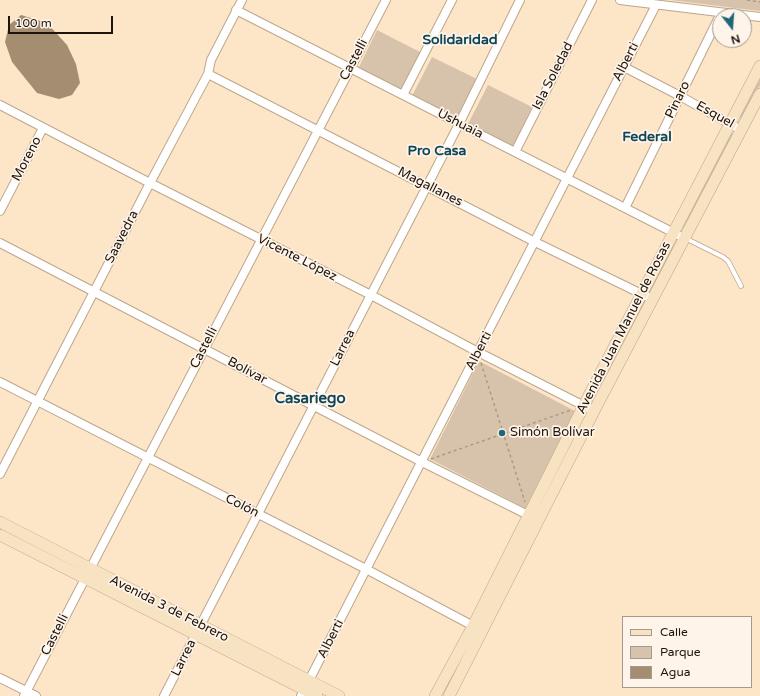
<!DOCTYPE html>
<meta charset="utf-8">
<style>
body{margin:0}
#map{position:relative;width:760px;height:696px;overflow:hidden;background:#fde5c7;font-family:"Varela Round",sans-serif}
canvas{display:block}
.legend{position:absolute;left:622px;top:616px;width:130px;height:72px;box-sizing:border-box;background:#fef4e9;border:1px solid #a49a90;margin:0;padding:5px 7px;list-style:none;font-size:12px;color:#1d140a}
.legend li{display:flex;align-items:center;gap:8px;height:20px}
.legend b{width:20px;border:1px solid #a49a90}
.north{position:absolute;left:712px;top:8px;width:40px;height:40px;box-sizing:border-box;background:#fef4e9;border:1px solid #a49a90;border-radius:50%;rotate:163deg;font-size:11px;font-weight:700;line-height:16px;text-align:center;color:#1d140a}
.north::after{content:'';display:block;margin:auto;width:14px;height:18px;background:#236578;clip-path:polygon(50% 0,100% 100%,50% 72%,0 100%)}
.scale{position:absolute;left:8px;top:16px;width:105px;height:18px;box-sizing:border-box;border:2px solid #1d140a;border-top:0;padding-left:5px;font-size:12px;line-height:14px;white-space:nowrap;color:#1d140a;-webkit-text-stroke:3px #fef4e9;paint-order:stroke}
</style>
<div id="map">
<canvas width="760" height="696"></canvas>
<ul class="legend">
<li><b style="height:5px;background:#f7e2c1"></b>Calle</li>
<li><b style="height:11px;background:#d7c3ab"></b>Parque</li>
<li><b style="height:11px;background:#a58d71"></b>Agua</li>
</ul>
<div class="north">N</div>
<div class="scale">100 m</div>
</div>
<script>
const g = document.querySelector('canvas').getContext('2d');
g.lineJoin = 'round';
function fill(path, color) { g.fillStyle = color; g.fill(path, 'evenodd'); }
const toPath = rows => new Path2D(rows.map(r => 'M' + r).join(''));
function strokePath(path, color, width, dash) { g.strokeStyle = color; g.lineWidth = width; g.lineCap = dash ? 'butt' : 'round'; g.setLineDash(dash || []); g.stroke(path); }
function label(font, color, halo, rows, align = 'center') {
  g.font = font + ' "Varela Round",sans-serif'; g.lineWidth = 3.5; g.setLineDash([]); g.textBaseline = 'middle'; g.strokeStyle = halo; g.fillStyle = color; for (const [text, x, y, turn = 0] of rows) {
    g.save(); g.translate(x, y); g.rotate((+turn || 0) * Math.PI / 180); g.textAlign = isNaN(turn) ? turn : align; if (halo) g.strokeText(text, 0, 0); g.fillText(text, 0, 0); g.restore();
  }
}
fill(toPath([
 [670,0,760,0,760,11],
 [377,30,422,53,403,92,358,69],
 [432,57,477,79,457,118,412,96],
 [760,77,760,86,743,119,739,117],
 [488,85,532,107,513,147,468,124],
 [731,133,735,135,687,229,683,227],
 [671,245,675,247,652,293,648,291],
 [639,308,643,310,595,403,591,401],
 [479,361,577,412,527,509,430,459]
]), '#d7c3ab');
fill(toPath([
 [21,15,47,23,67,45,76,64,80,83,72,95,59,99,37,93,12,62,5,42,9,25]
]), '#a58d71');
const lane = toPath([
 [685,238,723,257,728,261,741,286]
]);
const street = toPath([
 [620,0,760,17],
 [236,10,678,235],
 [624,67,680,96,741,130],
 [208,74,535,242,652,299],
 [403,95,452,0],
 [0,105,150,183,371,295,478,352,594,411],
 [515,152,592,0],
 [625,208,721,13],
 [0,211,43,128],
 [0,243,422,462,532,517],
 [0,382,366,569,477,628],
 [0,474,150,183,208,74,211,60,242,0],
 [0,678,36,696],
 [24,696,386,0],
 [164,696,459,124,520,0],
 [301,696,656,5]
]);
const secondary = toPath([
 [0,522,339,696],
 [0,535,317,696],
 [435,696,473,626,584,405,760,66],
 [449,696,594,411,760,94]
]);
strokePath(lane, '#bea68b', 5.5);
strokePath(street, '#bea68b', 10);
strokePath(secondary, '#bea68b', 12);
strokePath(toPath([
 [747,0,760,2],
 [481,363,525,502],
 [431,459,571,410]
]), '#ab9982', 1.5, [3, 3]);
strokePath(lane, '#fff', 4);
strokePath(street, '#fff', 8);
strokePath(secondary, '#f7e2c1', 11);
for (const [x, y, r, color] of [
 [502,433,4,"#236578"]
]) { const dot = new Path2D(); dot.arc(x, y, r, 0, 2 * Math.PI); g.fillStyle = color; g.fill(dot); strokePath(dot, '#fef4e9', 1.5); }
label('13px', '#1d140a', '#fef4e9', [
 ["Castelli",354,60,-62],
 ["Alberti",626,62,-63],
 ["Isla Soledad",553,76,-63],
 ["Pinaro",678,100,-64],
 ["Esquel",715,115,29],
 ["Ushuaia",460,124,27],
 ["Moreno",27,159,-62],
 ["Magallanes",430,187,27],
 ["Saavedra",122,237,-63],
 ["Vicente López",297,258,27],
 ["Avenida Juan Manuel de Rosas",624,328,-63],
 ["Castelli",204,348,-63],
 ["Larrea",343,348,-63],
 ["Alberti",479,351,-63],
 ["Bolívar",247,371,28],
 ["Colón",242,506,27],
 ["Avenida 3 de Febrero",169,609,27],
 ["Castelli",55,635,-63],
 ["Alberti",331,639,-63],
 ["Larrea",184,658,-63]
]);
label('13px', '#1d140a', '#fef4e9', [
 ["Simón Bolívar",510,433]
], 'left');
label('bold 14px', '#104656', '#fef4e9', [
 ["Solidaridad",460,40],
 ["Federal",647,137],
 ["Pro Casa",437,151]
]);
label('bold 15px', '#104656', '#fef4e9', [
 ["Casariego",310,399]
]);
</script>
